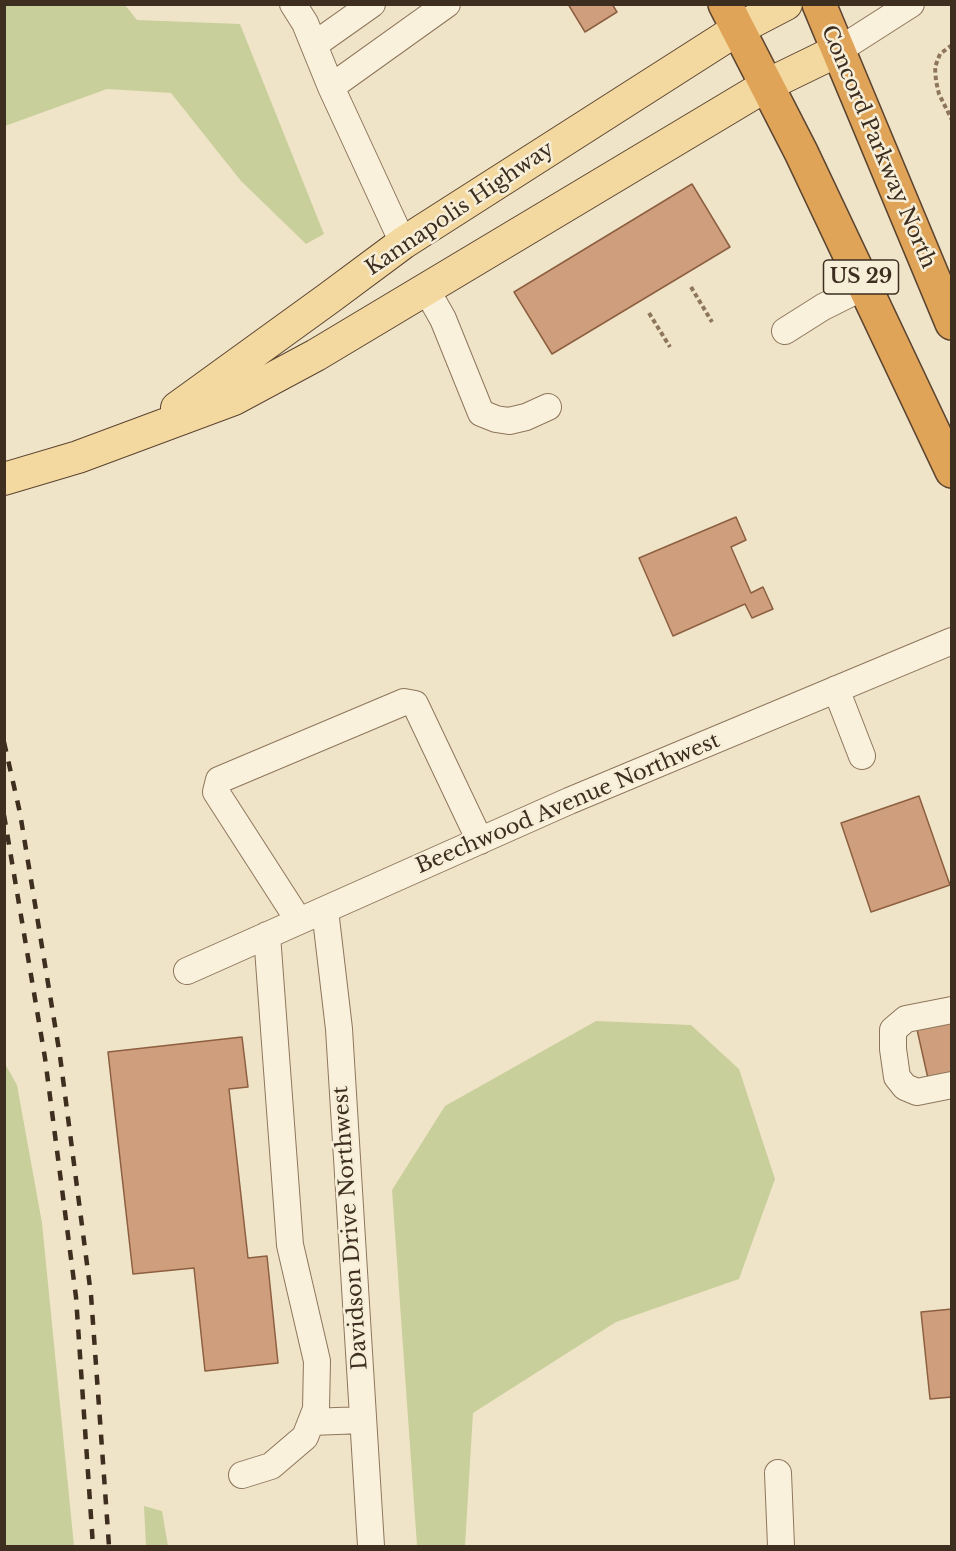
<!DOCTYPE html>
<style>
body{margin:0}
#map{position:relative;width:956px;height:1551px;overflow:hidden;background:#f0e4c8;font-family:"Libre Baskerville",serif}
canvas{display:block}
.frame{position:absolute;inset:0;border:6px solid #3d2e20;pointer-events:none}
</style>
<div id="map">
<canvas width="956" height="1551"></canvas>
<div class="frame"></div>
</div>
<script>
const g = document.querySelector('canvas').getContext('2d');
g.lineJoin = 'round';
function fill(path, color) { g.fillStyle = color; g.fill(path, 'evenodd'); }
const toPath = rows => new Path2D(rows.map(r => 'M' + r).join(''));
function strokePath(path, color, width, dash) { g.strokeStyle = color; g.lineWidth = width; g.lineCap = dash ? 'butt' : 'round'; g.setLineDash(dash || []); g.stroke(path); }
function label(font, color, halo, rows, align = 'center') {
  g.font = font + ' "Libre Baskerville",serif'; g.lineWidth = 5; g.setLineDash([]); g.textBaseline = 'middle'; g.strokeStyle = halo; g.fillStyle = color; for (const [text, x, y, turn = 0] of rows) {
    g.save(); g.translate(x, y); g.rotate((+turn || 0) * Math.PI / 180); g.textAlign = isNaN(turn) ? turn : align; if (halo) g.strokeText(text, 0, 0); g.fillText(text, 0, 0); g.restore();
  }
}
fill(toPath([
 [5,4,125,5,137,20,240,24,324,234,306,244,241,181,171,93,107,89,5,126],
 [596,1021,691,1025,739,1069,775,1179,739,1279,616,1322,473,1413,465,1546,417,1546,392,1190,445,1106],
 [4,1062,17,1085,42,1223,74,1546,5,1546],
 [144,1506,162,1511,168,1546,146,1546]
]), '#c9cf9b');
const building = toPath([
 [568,4,612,4,617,12,585,32,568,4],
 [692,184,730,247,552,354,514,292,692,184],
 [736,517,746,540,731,547,751,593,763,587,773,609,752,618,745,604,673,636,639,558,736,517],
 [919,796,950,885,871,912,841,823,919,796],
 [952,1018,952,1078,929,1083,916,1025,952,1018],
 [242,1037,248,1087,229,1089,248,1258,267,1256,278,1363,205,1371,194,1268,133,1274,108,1052,242,1037],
 [952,1309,952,1397,930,1399,921,1312,952,1309]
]);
fill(building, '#cf9f7d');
strokePath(building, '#8d5f41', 1.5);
const minor = toPath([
 [293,4,305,23,331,87,403,243],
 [314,45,372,4],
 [839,50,911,4],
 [331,87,447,4],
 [426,289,443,319,481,413,496,419,509,421,526,417,548,407],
 [785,331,823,307,865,286],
 [836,689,862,756],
 [325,910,339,1029,371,1546],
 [299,921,216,792,219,780,404,702,415,704,480,841],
 [187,971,569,801,952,641],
 [952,1010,906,1019,893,1030,893,1049,897,1077,905,1087,917,1092,952,1085],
 [311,1422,363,1420],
 [778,1473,781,1546],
 [242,1475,271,1466,305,1437,316,1409,317,1361,290,1245,267,935]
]);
const major = toPath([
 [177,408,329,298,403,243,738,29,786,4],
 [4,479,78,457,234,399,316,355,767,85,839,50]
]);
const highway = toPath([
 [725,4,801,152,952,471],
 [819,4,952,323]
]);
strokePath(minor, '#8d765c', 28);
strokePath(major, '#5b4430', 34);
strokePath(highway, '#5b4430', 36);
strokePath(toPath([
 [952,45,940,54,935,67,936,81,939,94,952,120],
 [691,287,712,322],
 [649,313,670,347]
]), '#8d765c', 4, [4.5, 3]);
strokePath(minor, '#faf1dc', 26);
strokePath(major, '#f3d9a0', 32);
strokePath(highway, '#e0a458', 33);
strokePath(toPath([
 [4,742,20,813,60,1056,91,1295,109,1546],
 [4,815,45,1058,76,1297,93,1546]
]), '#3d2e20', 4.5, [10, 10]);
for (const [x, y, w] of [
 [861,277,75]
]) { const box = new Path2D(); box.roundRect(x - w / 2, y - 17, w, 34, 4.5); g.fillStyle = '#f7eed8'; g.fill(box); strokePath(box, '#3d2e20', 1.5); }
label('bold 20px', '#3d2e20', null, [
 ["US 29",861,277]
]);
label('21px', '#3d2e20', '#f7eed8', [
 ["Concord Parkway North",878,147,67],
 ["Kannapolis Highway",460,209,-34],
 ["Beechwood Avenue Northwest",568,804,-23],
 ["Davidson Drive Northwest",351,1228,-94]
]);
</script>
